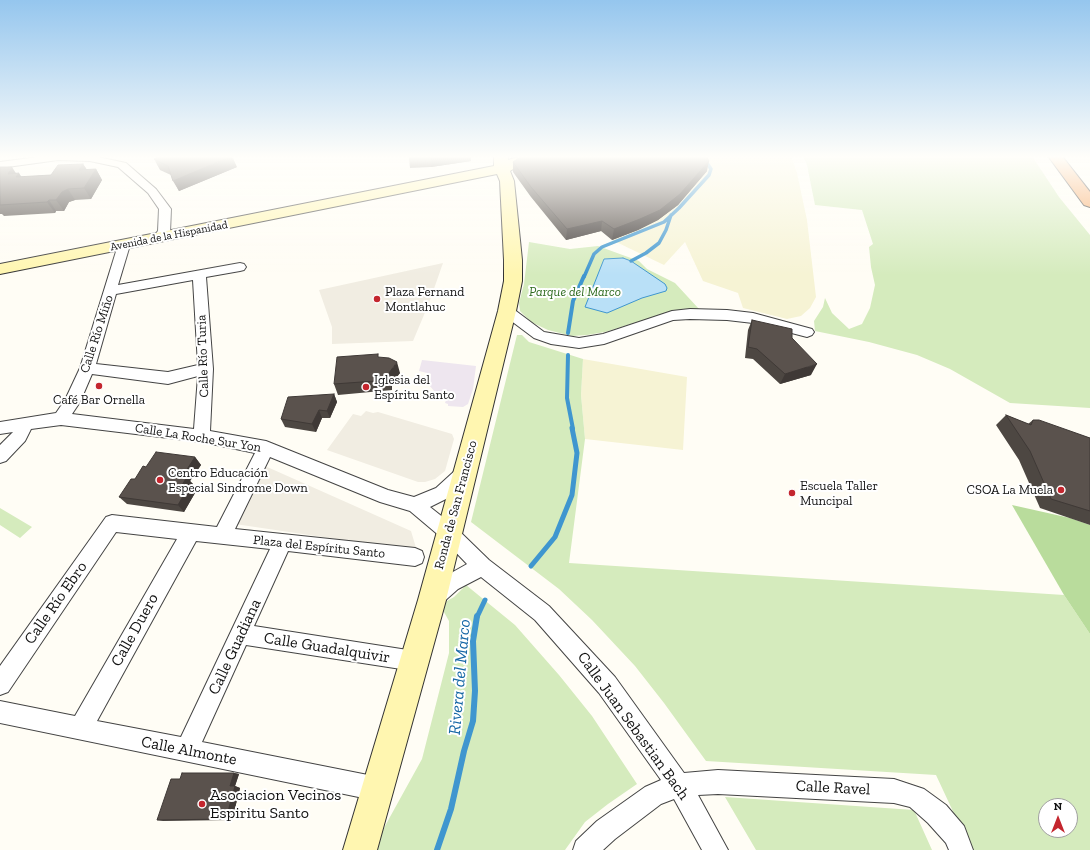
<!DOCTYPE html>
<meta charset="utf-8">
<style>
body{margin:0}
#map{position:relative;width:1090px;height:850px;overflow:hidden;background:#fffdf5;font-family:"Zilla Slab",serif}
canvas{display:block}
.north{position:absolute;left:1038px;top:798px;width:40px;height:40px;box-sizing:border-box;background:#fff;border:1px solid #a0a0a0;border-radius:50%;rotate:0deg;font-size:11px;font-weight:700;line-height:16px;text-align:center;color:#111}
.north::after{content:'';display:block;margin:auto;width:14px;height:18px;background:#c4262e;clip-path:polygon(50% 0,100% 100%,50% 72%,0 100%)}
</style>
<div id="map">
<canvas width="1090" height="850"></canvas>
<div class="north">N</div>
</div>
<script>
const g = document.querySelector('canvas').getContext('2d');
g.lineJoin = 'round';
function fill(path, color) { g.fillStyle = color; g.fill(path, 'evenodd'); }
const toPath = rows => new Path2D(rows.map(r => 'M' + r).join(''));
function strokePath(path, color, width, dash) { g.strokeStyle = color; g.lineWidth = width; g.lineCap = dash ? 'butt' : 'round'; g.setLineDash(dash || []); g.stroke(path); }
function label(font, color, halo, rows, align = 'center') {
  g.font = font + ' "Zilla Slab",serif'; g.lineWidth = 4; g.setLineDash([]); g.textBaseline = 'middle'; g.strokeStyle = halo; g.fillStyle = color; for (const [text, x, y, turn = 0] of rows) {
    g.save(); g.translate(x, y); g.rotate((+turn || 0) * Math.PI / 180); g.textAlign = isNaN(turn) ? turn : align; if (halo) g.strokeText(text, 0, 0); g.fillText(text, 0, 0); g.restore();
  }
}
fill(toPath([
 [422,360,476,366,473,389,468,404,463,407,448,406,448,404,445,403,448,394,435,392,429,385,431,374,419,371]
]), '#eee6ef');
fill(toPath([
 [692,156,791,156,797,173,807,220,816,297,810,308,801,316,787,319,743,308,738,293,703,281,685,242,664,265,612,240,638,230,658,220,678,205,707,171],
 [583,359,687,377,683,450,585,439,581,395]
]), '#f6f3d4');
fill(toPath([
 [803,156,1032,156,1059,197,1090,235,1090,408,1010,403,950,369,917,355,869,342,815,331,814,321,823,307,825,298,832,313,849,329,862,324,870,308,875,285,871,267,869,247,873,244,862,210,815,205,807,165],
 [529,242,570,249,598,246,639,261,647,269,675,283,699,309,673,311,605,332,587,335,572,336,548,330,531,322,520,311,519,303,524,284],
 [517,335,522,335,529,342,583,359,581,395,585,439,569,563,1064,595,1090,634,1090,850,971,850,936,775,706,761,664,703,635,666,592,620,559,589,471,522],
 [1046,806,1070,806,1070,830,1046,830],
 [0,508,32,527,20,538,0,525],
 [466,585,515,625,559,675,592,716,637,784,608,804,585,822,565,850,374,850,385,826,422,759,449,653,449,621,440,605,454,597],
 [725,797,914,810,932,850,756,850]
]), '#d5ebbd');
fill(toPath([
 [1012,505,1070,518,1090,525,1090,634,1064,595]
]), '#b9dc9c');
fill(toPath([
 [443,263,429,303,413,341,332,344,332,327,319,290],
 [366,411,373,413,378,412,452,434,454,439,445,471,435,479,425,482,418,482,327,450,353,414,361,416],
 [265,466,411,531,417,551,235,524]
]), '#f1ede2');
const water = toPath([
 [623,258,631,261,665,284,667,288,666,291,642,298,607,313,585,307,604,259,623,258]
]);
fill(water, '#b9e0f7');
strokePath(water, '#3f96cf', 1);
strokePath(toPath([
 [631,261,646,253,659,243,666,230,671,215],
 [584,277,594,254,602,247,664,222,679,208,709,175,711,169,707,163,697,156]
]), '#3f96cf', 3.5);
strokePath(toPath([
 [568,333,573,301,584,276],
 [568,355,567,398,573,429]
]), '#3f96cf', 4);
strokePath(toPath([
 [531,566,555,537,572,495,577,453,572,428],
 [477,617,485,600]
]), '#3f96cf', 5);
strokePath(toPath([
 [437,850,451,809,464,751,473,721,475,691,473,641,477,616]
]), '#3f96cf', 6);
const street = toPath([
 [46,156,93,156,126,163,156,189,171,209,170,232,162,241,154,241,152,238,158,231,159,209,148,193,118,167,90,161,58,160,0,168,0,162,46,156],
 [124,241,128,242,130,245,118,285,240,263,244,264,246,267,244,270,240,271,206,277,213,369,210,431,266,441,388,490,414,497,436,488,459,467,465,465,471,467,473,472,471,477,448,498,430,507,454,526,489,560,549,606,615,677,684,773,718,770,894,779,924,789,946,805,964,826,973,850,949,850,946,843,928,823,910,807,894,803,718,794,698,795,728,850,702,850,674,799,661,804,615,839,603,850,573,850,576,841,597,821,645,787,661,780,599,693,535,620,481,577,458,589,440,605,433,607,426,605,423,598,426,591,444,577,467,564,442,538,410,511,380,502,270,457,235,529,415,548,422,551,424,557,422,563,415,566,288,551,254,626,414,651,421,654,424,661,421,668,414,671,246,645,202,742,378,777,386,781,390,789,386,797,378,801,0,723,0,701,75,716,177,539,116,532,8,692,0,695,0,666,106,517,112,515,217,527,255,453,202,442,61,425,31,429,25,441,6,461,0,463,0,445,13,432,0,434,0,422,56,413,65,400,80,368,118,245,120,242,124,241],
 [193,280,198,365,168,372,96,364,116,294,193,280],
 [92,374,168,384,198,376,194,429,72,414,80,402,92,374],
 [196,541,270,549,181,737,97,721,196,541],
 [507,306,512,308,544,332,579,338,603,334,672,311,690,309,727,310,753,313,812,329,814,332,812,335,807,337,753,323,727,320,690,319,673,320,604,344,579,348,551,344,534,338,502,314,500,311,502,308,507,306]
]);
const secondary = toPath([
 [494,156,508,156,508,160,515,158,520,159,522,162,520,165,510,171,514,181,522,260,522,281,516,311,446,600,377,850,343,850,418,600,498,311,504,281,504,260,500,181,497,174,0,274,0,264,494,166,494,156]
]);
const highway = toPath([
 [1048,156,1062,156,1090,192,1090,207,1084,205,1048,156]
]);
strokePath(street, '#444', 2);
strokePath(secondary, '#333', 2);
strokePath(highway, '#222', 2);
fill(street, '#fff');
fill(secondary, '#fff6b0');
fill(highway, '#f5a25d');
fill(toPath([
 [471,156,471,161,431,167,410,168,409,158],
 [154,159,237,167,179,191,171,175,160,170],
 [513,162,707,171,678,205,658,220,638,230,612,240,601,231,566,240,531,197,513,172],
 [83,164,87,170,96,169,102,180,91,199,75,200,69,202,64,211,56,211,55,213,4,216,2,214,0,214,0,167,16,173,21,177,51,175],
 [752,320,792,338,811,375,780,384,753,359,745,358,748,330],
 [379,358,400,373,392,383,392,390,338,395,334,384],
 [334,394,337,402,330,418,322,418,316,432,285,427,281,419],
 [1006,415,1028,424,1033,420,1090,438,1090,525,1040,508,1019,460,996,425],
 [195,457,201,465,190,481,193,484,191,488,195,493,184,512,127,504,119,497,146,467],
 [234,773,239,774,235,786,240,788,232,820,163,821,157,820,180,779]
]), '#4d4742');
fill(toPath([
 [232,156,237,167,179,191,173,181],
 [439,156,471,156,471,161,431,167,430,157],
 [709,161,707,171,678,205,658,220,638,230,612,240,614,229],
 [83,164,90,174,79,170],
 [12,167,17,175,19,173,26,184,8,174],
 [96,169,102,180,91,199,84,188],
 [68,189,75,200,69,202,64,211,56,200,62,192],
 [49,200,56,211,55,213,47,202],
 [602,221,601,231,566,240,567,229],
 [397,362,400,373,392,383,392,390,389,380,389,373],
 [817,364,811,375,780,384,785,374],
 [334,394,337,402,330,418,327,411],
 [319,410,322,418,316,432,312,424],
 [195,457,201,465,190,481,193,484,191,488,195,493,184,512,178,505,182,485,182,477],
 [234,773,239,774,235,786,240,788,232,820,226,819,230,786]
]), '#3f3936');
const building = toPath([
 [158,156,232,156,173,181,168,166,154,159,158,156],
 [409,156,439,156,430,157,409,158,409,156],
 [522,156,706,156,709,161,680,194,660,210,640,219,614,229,602,221,567,229,531,187,513,162,522,156],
 [83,164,79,170,96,169,84,188,68,189,62,192,56,200,49,200,47,202,0,205,0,167,12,167,8,174,19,173,16,177,51,175,58,165,83,164],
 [752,320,792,329,792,338,817,364,785,374,757,349,748,347,752,320],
 [378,354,378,357,389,358,397,362,389,373,389,380,334,384,337,357,378,354],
 [334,394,327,411,319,410,312,424,281,419,288,397,334,394],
 [1006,415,1031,425,1033,420,1039,420,1090,438,1090,511,1051,499,1030,451,1006,415],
 [156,452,195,457,182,477,187,477,182,485,189,486,178,505,119,497,131,479,135,479,143,466,146,467,156,452],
 [182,773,234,773,230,786,235,786,226,819,157,820,171,779,180,779,182,773]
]);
fill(building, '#5a524d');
strokePath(building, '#3f3936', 1);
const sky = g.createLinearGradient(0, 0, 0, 275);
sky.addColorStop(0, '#95c6ee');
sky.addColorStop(0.57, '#fffefa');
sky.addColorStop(1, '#fffefa00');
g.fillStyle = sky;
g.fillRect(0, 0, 1090, 275);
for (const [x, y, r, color] of [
 [377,299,4,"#c4262e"],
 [99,386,4,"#c4262e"],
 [366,387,4,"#c4262e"],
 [160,480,4,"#c4262e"],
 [1061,490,4,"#c4262e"],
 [792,493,4,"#c4262e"],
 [202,804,4,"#c4262e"]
]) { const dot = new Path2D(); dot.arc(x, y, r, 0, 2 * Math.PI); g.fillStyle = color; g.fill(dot); strokePath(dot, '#fff', 1.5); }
label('11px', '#111', '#fff', [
 ["Avenida de la Hispanidad",169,236,-11]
]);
label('13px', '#111', '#fff', [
 ["Plaza Fernand",385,292],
 ["Montlahuc",385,307],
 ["Iglesia del",374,380],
 ["Espíritu Santo",374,395],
 ["Café Bar Ornella",99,400,"center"],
 ["Centro Educación",168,473],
 ["Especial Sindrome Down",168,488],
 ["Escuela Taller",800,486],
 ["Muncipal",800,501],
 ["CSOA La Muela",1053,490,"right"]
], 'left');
label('italic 13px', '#2f6b1f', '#fff', [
 ["Parque del Marco",575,292]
]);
label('13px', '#111', '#fff', [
 ["Calle Río Miño",97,334,-72],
 ["Calle Río Turia",203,356,-92],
 ["Calle La Roche Sur Yon",198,438,9],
 ["Ronda de San Francisco",456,505,-75],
 ["Plaza del Espíritu Santo",319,547,6]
]);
label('16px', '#111', '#fff', [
 ["Calle Río Ebro",56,603,-55],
 ["Calle Duero",135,630,-61],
 ["Calle Guadiana",235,647,-65],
 ["Calle Guadalquivir",327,648,9],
 ["Calle Juan Sebastian Bach",633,726,54],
 ["Calle Almonte",189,751,11],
 ["Calle Ravel",833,788,3]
]);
label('16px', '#111', '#fff', [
 ["Asociacion Vecinos",210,795],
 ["Espiritu Santo",210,813]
], 'left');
label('italic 17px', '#1768a6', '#fff', [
 ["Rivera del Marco",460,677,-85]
]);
</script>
